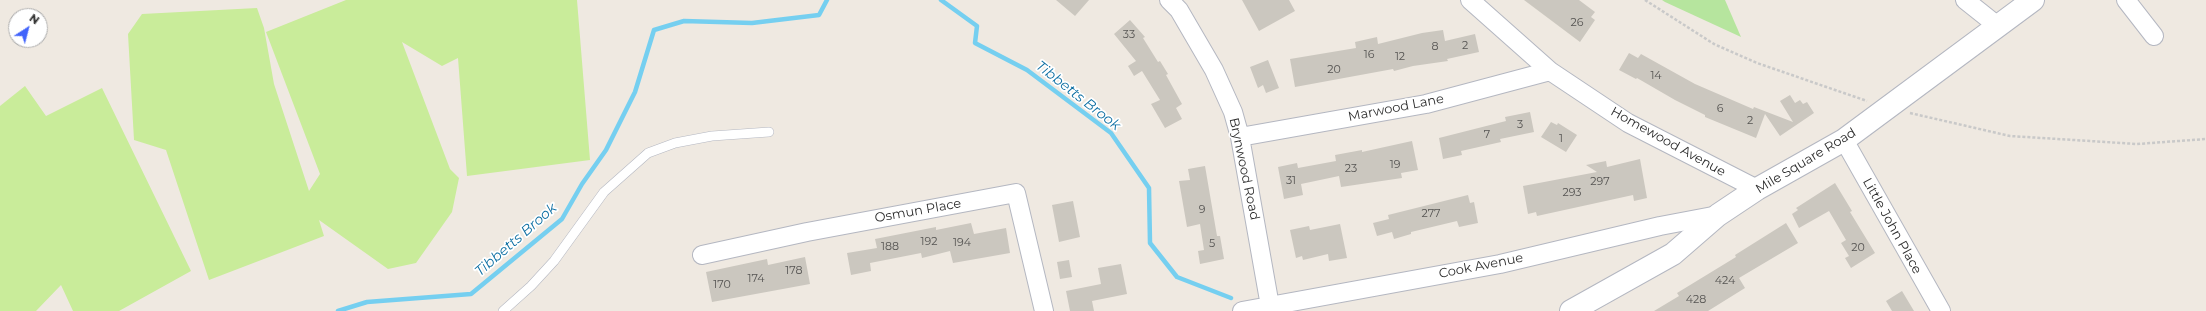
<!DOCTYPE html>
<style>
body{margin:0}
#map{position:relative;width:2206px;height:311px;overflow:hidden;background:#efe9e1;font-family:Montserrat,sans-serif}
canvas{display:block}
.north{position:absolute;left:8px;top:8px;width:40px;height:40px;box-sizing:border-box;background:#fff;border:1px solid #ababab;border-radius:50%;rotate:36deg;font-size:11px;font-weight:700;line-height:16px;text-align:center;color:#2e2e2e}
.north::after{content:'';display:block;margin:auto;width:14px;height:18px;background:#4264fb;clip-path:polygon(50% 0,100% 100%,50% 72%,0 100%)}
</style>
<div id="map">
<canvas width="2206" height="311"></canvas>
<div class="north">N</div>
</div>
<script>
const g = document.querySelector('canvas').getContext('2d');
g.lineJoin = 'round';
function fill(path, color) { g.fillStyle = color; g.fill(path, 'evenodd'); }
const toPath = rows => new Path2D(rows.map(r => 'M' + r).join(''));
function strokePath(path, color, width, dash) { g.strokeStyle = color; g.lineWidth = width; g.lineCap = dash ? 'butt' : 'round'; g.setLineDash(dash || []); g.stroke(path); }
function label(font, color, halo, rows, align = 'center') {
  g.font = font + ' Montserrat,sans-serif'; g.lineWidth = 3.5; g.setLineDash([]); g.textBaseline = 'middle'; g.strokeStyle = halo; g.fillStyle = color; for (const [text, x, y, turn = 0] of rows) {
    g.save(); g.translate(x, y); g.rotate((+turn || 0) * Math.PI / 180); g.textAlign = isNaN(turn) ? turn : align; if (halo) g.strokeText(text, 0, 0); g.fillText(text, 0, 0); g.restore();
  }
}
fill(toPath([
 [1662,0,1725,0,1741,37,1665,2]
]), '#b6e59e');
fill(toPath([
 [346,0,577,0,590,160,467,176,458,58,442,66,402,42,450,169,459,178,452,212,416,263,388,269,319,220,324,236,209,280,166,150,134,140,128,34,142,14,257,8,264,28,274,84,309,191,320,174,266,32],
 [25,86,46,116,102,88,191,271,119,311,73,311,61,285,36,311,0,311,0,106]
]), '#c9ec9a');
strokePath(toPath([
 [941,0,977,26,975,43,1027,70,1111,133,1149,188,1150,243,1177,277,1231,298],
 [338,311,367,302,471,294,562,219,582,184,606,150,635,92,654,30,684,21,752,23,819,15,827,0]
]), '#75cff0', 4.5);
fill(toPath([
 [1056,0,1089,0,1075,16],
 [1242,0,1289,0,1295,11,1259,31],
 [1524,0,1579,0,1595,12,1591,17,1595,20,1580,42],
 [1130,20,1145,37,1143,38,1158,62,1160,61,1168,74,1166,75,1182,104,1176,108,1182,119,1165,128,1151,104,1160,100,1142,71,1134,76,1128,66,1136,61,1114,34],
 [1443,30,1445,41,1475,34,1479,52,1447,59,1448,61,1413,66,1394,71,1393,69,1295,87,1290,59,1356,48,1355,42,1377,37,1378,44,1422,33],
 [1629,53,1638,58,1641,54,1695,84,1753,109,1754,107,1793,122,1780,101,1790,95,1795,103,1800,100,1803,104,1807,102,1814,113,1780,136,1765,114,1756,138,1705,117,1705,115,1675,100,1637,78,1636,79,1619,70],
 [1268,60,1279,88,1266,93,1263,85,1258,88,1250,67],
 [1530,112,1534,132,1500,139,1501,142,1461,151,1462,155,1443,159,1439,138,1506,121,1505,117],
 [1551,122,1557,125,1558,123,1577,135,1566,152,1541,137],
 [1412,141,1418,170,1401,173,1402,178,1341,187,1339,176,1301,184,1303,195,1284,199,1278,167,1297,163,1298,168,1336,161,1335,155,1362,150,1362,152],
 [1640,159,1647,198,1634,201,1633,195,1537,216,1536,212,1528,214,1523,186,1597,172,1586,165,1606,161,1607,167],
 [1205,166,1217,236,1220,236,1224,259,1200,264,1198,251,1204,250,1200,224,1187,227,1179,181,1190,180,1188,169],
 [1835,183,1852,211,1850,212,1875,253,1851,268,1845,258,1849,256,1841,243,1846,240,1829,211,1799,228,1792,214,1798,210,1796,208],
 [1468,195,1470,203,1474,202,1478,223,1459,227,1457,221,1411,232,1411,234,1394,239,1392,232,1377,236,1373,223,1389,219,1388,215],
 [1073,201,1080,237,1059,242,1052,205],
 [971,223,974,234,1006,228,1010,253,953,263,950,251,922,258,921,253,870,263,871,271,851,275,847,253,877,248,875,239,936,227,936,230],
 [1786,223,1798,243,1739,278,1745,288,1708,311,1654,311,1679,296,1677,293,1736,257,1735,255],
 [1340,224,1347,258,1329,261,1328,254,1303,260,1302,256,1296,258,1290,230,1309,226,1310,230],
 [805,257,810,284,712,302,706,272,767,259,768,265],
 [1069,260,1072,277,1060,279,1057,262],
 [1121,264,1127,294,1092,301,1094,311,1070,311,1066,291,1101,284,1098,268],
 [1902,291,1914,311,1892,311,1886,301]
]), '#cbc7bf');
const lane = toPath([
 [503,311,531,286,554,261,604,192,648,153,675,143,712,136,769,132]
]);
const street = toPath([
 [1169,0,1179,10,1214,70,1233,112,1240,137,1270,306],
 [1470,0,1550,71,1628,123,1757,189],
 [1965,0,1999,27],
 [2126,0,2154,36],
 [1240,137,1426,104,1550,71],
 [1844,140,1941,311],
 [702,255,807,232,1016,193,1044,311],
 [1242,311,1500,264,1660,226,1718,215]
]);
const secondary = toPath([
 [1571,311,1673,254,1718,215,1757,189,1844,140,2033,0]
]);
strokePath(lane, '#b4b7c1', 10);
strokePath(street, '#b4b7c1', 20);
strokePath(secondary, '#b4b7c1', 24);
strokePath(toPath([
 [1645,0,1714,44,1757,63,1867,101],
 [1910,113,2010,136,2137,144,2206,139]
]), '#c9c9c9', 2.5, [3, 2]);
strokePath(lane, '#fff', 9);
strokePath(street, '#fff', 18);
strokePath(secondary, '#fff', 22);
label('11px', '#555452', null, [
 ["26",1577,23],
 ["33",1129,35],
 ["2",1465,46],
 ["8",1435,47],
 ["16",1369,55],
 ["12",1400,57],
 ["20",1334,70],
 ["14",1656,76],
 ["6",1720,109],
 ["2",1750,121],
 ["3",1520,125],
 ["7",1487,135],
 ["1",1561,139],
 ["19",1395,165],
 ["23",1351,169],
 ["31",1291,181],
 ["297",1600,182],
 ["293",1572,193],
 ["9",1202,210],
 ["277",1431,214],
 ["192",929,242],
 ["194",962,243],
 ["5",1212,244],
 ["188",890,247],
 ["20",1858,248],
 ["178",794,271],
 ["174",756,279],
 ["424",1725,281],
 ["170",722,285],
 ["428",1696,300]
]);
label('13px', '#2e2e2e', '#fff', [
 ["Marwood Lane",1396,108,-11],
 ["Homewood Avenue",1668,142,29],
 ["Mile Square Road",1806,161,-31],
 ["Brynwood Road",1244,169,78],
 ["Osmun Place",918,211,-10],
 ["Little John Place",1892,226,61],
 ["Cook Avenue",1481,266,-11]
]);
label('italic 14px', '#0d6fa3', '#fff', [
 ["Tibbetts Brook",1078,96,38],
 ["Tibbetts Brook",516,240,-41]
]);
</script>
